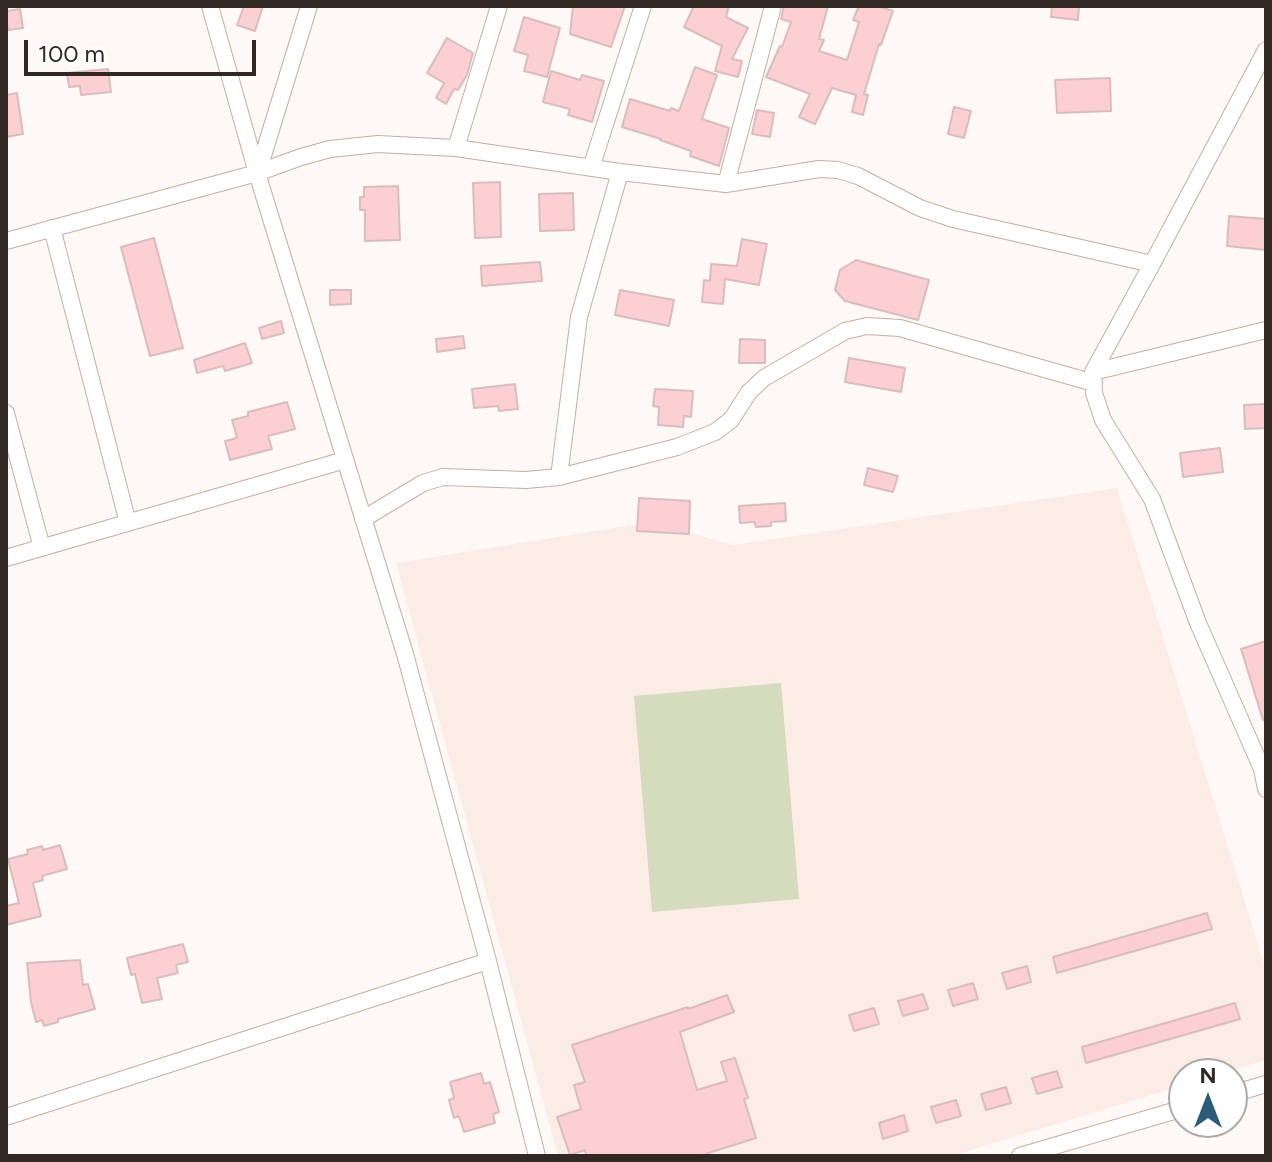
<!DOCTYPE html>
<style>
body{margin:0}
#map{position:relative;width:1272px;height:1162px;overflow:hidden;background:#fef9f6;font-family:Figtree,sans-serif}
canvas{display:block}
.frame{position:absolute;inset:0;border:8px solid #312823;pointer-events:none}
.north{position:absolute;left:1168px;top:1058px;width:80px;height:80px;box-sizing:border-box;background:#fff;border:2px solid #ada9a7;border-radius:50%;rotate:0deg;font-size:22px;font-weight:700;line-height:32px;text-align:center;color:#312823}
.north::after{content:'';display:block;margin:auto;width:28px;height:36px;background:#295c79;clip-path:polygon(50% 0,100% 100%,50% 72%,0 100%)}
.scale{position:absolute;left:24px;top:40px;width:232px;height:36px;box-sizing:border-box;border:4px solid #312823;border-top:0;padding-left:10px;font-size:24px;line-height:28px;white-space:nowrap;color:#312823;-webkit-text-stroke:6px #fff;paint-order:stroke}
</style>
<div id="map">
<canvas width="1272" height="1162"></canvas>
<div class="frame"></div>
<div class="north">N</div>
<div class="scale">100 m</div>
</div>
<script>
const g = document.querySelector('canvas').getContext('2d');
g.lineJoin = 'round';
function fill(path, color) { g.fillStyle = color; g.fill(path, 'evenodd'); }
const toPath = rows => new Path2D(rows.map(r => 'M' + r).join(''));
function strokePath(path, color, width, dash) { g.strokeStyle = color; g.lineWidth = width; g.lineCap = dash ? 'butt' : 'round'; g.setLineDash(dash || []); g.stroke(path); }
fill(toPath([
 [1117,488,1266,970,1266,1060,1219,1074,1184,1074,1184,1085,952,1156,558,1156,396,563,651,522,733,545]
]), '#fbede6');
fill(toPath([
 [781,683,799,899,652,912,634,696]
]), '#d4dcbd');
const building = toPath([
 [244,6,263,6,255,31,237,25,244,6],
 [573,6,625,6,611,47,570,34,573,6],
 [694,6,729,6,726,17,748,28,732,59,742,61,738,77,715,71,722,46,684,27,694,6],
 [784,6,828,6,819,39,824,40,819,51,847,60,859,22,853,20,859,6,878,6,893,11,881,45,879,44,864,94,868,95,863,115,852,112,856,95,832,88,815,124,799,117,810,94,766,77,780,46,782,47,791,22,781,19,784,6],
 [1052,6,1079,6,1078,20,1051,17,1052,6],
 [20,9,23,28,8,30,6,11,20,9],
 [524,17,560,28,547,77,524,71,528,55,514,51,524,17],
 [447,38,473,53,467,75,458,90,454,89,446,104,436,98,444,83,427,73,447,38],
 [695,67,717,75,702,119,729,128,719,166,690,156,691,151,660,140,661,139,622,127,630,99,670,111,671,108,679,111,695,67],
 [108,69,111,92,81,95,80,86,69,87,67,73,108,69],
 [551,71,580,80,582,75,604,81,592,122,568,115,570,109,543,102,551,71],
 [1110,78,1111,111,1057,113,1055,80,1110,78],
 [17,93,23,134,6,137,6,95,17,93],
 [954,107,971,111,964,138,948,134,954,107],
 [757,110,774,113,770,137,752,134,757,110],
 [500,182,501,237,475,238,473,183,500,182],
 [398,186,400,240,365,241,365,210,360,210,360,197,364,197,364,187,398,186],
 [573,193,574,230,540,231,539,194,573,193],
 [1229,216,1266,219,1266,250,1227,246,1229,216],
 [154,238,183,348,150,356,121,247,154,238],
 [742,239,767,244,759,285,725,279,723,304,702,302,704,280,710,281,711,264,737,266,742,239],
 [856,260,929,280,918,320,845,301,835,290,840,270,856,260],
 [540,262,542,281,482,286,481,266,540,262],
 [330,290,351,290,351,304,330,305,330,290],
 [620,290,674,300,669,326,615,315,620,290],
 [281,321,284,333,262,339,259,328,281,321],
 [463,336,465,348,437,352,436,339,463,336],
 [740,339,765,340,765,363,739,363,740,339],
 [245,343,252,363,225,371,223,366,197,373,194,360,245,343],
 [849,358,905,368,901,392,845,382,849,358],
 [515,384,518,409,499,411,498,406,474,408,472,389,515,384],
 [655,389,693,391,691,417,684,416,683,427,658,425,659,407,653,406,655,389],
 [287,402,295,429,268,436,272,449,230,460,225,441,237,438,232,420,248,416,248,412,287,402],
 [1266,404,1266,428,1245,429,1244,405,1266,404],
 [1220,448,1223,472,1183,477,1180,453,1220,448],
 [868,468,898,476,893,492,864,485,868,468],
 [639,498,690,501,689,534,637,531,639,498],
 [785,503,786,521,771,522,771,526,756,527,754,522,740,523,739,506,785,503],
 [1266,641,1266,720,1263,720,1241,649,1266,641],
 [60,845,67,869,42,876,43,880,33,883,41,916,6,925,6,906,19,903,8,859,28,854,27,850,42,846,43,850,60,845],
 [1207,913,1212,929,1057,973,1053,957,1207,913],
 [183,944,188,962,176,965,178,973,157,978,162,999,142,1003,135,974,131,975,127,958,183,944],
 [80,960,83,985,88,984,95,1009,58,1019,58,1022,44,1026,42,1020,36,1022,31,1002,27,963,80,960],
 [1027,966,1031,982,1007,989,1002,973,1027,966],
 [973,983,978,999,953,1006,948,990,973,983],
 [923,994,928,1009,903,1016,898,1001,923,994],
 [727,995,734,1012,680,1032,697,1090,727,1081,721,1062,735,1058,748,1098,744,1099,756,1138,699,1156,586,1156,585,1150,570,1155,557,1117,581,1109,574,1085,585,1082,572,1045,688,1007,688,1009,727,995],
 [1235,1003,1240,1019,1086,1063,1082,1047,1235,1003],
 [874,1008,879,1024,854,1031,849,1015,874,1008],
 [1057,1071,1062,1087,1037,1094,1032,1078,1057,1071],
 [481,1073,484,1084,490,1082,499,1112,493,1114,495,1123,464,1132,459,1116,454,1118,449,1100,454,1098,450,1082,481,1073],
 [1006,1087,1011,1103,986,1110,981,1094,1006,1087],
 [956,1100,961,1116,936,1123,931,1107,956,1100],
 [904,1115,908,1131,883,1139,879,1123,904,1115]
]);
fill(building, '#fcd0d2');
strokePath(building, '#d9bdbe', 2);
const street = toPath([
 [210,6,257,173,405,654,488,961,537,1156],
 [1266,50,1152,264,1093,372,1094,393,1103,420,1152,499,1198,623,1262,769,1266,789],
 [456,148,499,6],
 [591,168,643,6],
 [258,172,309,6],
 [726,184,773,6],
 [52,228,128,523],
 [6,241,257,173,301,157,330,149,378,144,456,148,620,172,726,184,819,169,838,170,858,176,920,208,953,219,1152,264],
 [1093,372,1266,330],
 [6,413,42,548],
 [559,477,579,317,620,172],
 [363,519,423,483,443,477,526,480,559,477,677,447,715,432,731,420,749,392,764,378,845,331,867,326,900,328,1094,383],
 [6,558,345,460],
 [1232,1094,1266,1084],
 [6,1117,488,961],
 [1020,1156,1184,1108]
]);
strokePath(street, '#c6aea2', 18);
strokePath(street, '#fff', 16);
</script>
